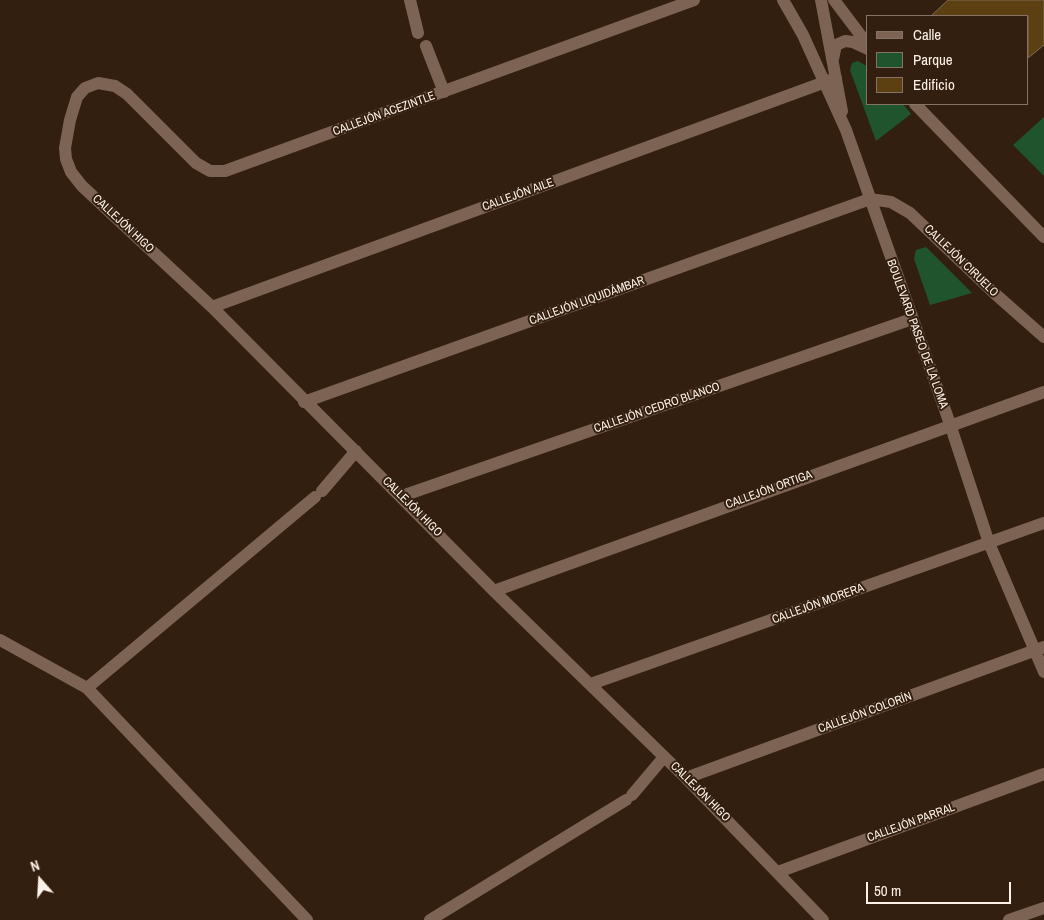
<!DOCTYPE html>
<meta charset="utf-8">
<style>
body{margin:0}
#map{position:relative;width:1044px;height:920px;overflow:hidden;background:#331f0f;font-family:"Archivo Narrow",sans-serif}
canvas{display:block}
.legend{position:absolute;left:866px;top:15px;width:162px;height:90px;box-sizing:border-box;background:#331f0f;border:1px solid #847366;margin:0;padding:6px 9px;list-style:none;font-size:15px;color:#fdf2e9}
.legend li{display:flex;align-items:center;gap:10px;height:25px}
.legend b{width:25px;border:1px solid #847366}
.north{position:absolute;left:15px;top:855px;width:50px;height:50px;-webkit-text-stroke:4px #331f0f;paint-order:stroke;rotate:341deg;font-size:14px;font-weight:700;line-height:20px;text-align:center;color:#fdf2e9}
.north::after{content:'';display:block;margin:auto;width:18px;height:22px;background:#fdf2e9;clip-path:polygon(50% 0,100% 100%,50% 72%,0 100%)}
.scale{position:absolute;left:866px;top:882px;width:145px;height:22px;box-sizing:border-box;border:2px solid #fdf2e9;border-top:0;padding-left:6px;font-size:15px;line-height:18px;white-space:nowrap;color:#fdf2e9;-webkit-text-stroke:4px #331f0f;paint-order:stroke}
</style>
<div id="map">
<canvas width="1044" height="920"></canvas>
<ul class="legend">
<li><b style="height:6px;background:#7d6354"></b>Calle</li>
<li><b style="height:14px;background:#1f542c"></b>Parque</li>
<li><b style="height:14px;background:#5d4012"></b>Edificio</li>
</ul>
<div class="north">N</div>
<div class="scale">50 m</div>
</div>
<script>
const g = document.querySelector('canvas').getContext('2d');
g.lineJoin = 'round';
function fill(path, color) { g.fillStyle = color; g.fill(path, 'evenodd'); }
const toPath = rows => new Path2D(rows.map(r => 'M' + r).join(''));
function strokePath(path, color, width, dash) { g.strokeStyle = color; g.lineWidth = width; g.lineCap = dash ? 'butt' : 'round'; g.setLineDash(dash || []); g.stroke(path); }
function label(font, color, halo, rows, align = 'center') {
  g.font = font + ' "Archivo Narrow",sans-serif'; g.lineWidth = 4; g.setLineDash([]); g.textBaseline = 'middle'; g.strokeStyle = halo; g.fillStyle = color; for (const [text, x, y, turn = 0] of rows) {
    g.save(); g.translate(x, y); g.rotate((+turn || 0) * Math.PI / 180); g.textAlign = isNaN(turn) ? turn : align; if (halo) g.strokeText(text, 0, 0); g.fillText(text, 0, 0); g.restore();
  }
}
fill(toPath([
 [858,61,868,67,868,104,903,104,911,114,876,141,850,70,852,63],
 [1044,117,1044,176,1013,145],
 [926,247,972,293,930,305,914,259,916,250]
]), '#1f542c');
fill(toPath([
 [949,0,1044,0,1044,43,1028,56,1028,16,931,16]
]), '#0007');
const building = toPath([
 [948,0,1044,0,1044,45,1028,58,1028,16,931,16,948,0]
]);
fill(building, '#5d4012');
strokePath(building, '#7d6c55', 1);
strokePath(toPath([
 [410,0,418,33],
 [694,0,225,171,210,171,196,163,127,94,115,86,98,83,85,88,77,97,70,120,65,148,66,159,71,172,82,186,212,307,494,591,686,778,823,920],
 [783,0,803,35,846,130,950,424,989,543,1044,672],
 [821,0,842,111],
 [834,0,868,45],
 [426,46,444,92],
 [833,59,836,45,845,41,853,42,868,49],
 [915,104,1044,237],
 [212,307,836,78],
 [304,402,870,199,891,202,910,213,993,292,1044,337],
 [322,491,356,451],
 [402,496,912,319],
 [494,591,1044,392],
 [0,640,87,688,307,920],
 [591,684,1044,523],
 [87,688,315,497],
 [686,778,1044,647],
 [632,795,664,757],
 [778,872,1044,774],
 [430,920,626,800],
 [1009,920,1044,908]
]), '#7d6354', 12);
label('12px', '#fdf2e9', '#331f0f', [
 ["CALLEJÓN ACEZINTLE",384,114,-20],
 ["CALLEJÓN AILE",518,195,-20],
 ["CALLEJÓN HIGO",123,224,43],
 ["CALLEJÓN CIRUELO",961,261,44],
 ["CALLEJÓN LIQUIDÁMBAR",587,301,-20],
 ["BOULEVARD PASEO DE LA LOMA",917,334,70],
 ["CALLEJÓN CEDRO BLANCO",657,408,-19],
 ["CALLEJÓN ORTIGA",769,490,-20],
 ["CALLEJÓN HIGO",412,507,45],
 ["CALLEJÓN MORERA",818,604,-20],
 ["CALLEJÓN COLORÍN",865,713,-20],
 ["CALLEJÓN HIGO",700,792,45],
 ["CALLEJÓN PARRAL",911,823,-20]
]);
</script>
